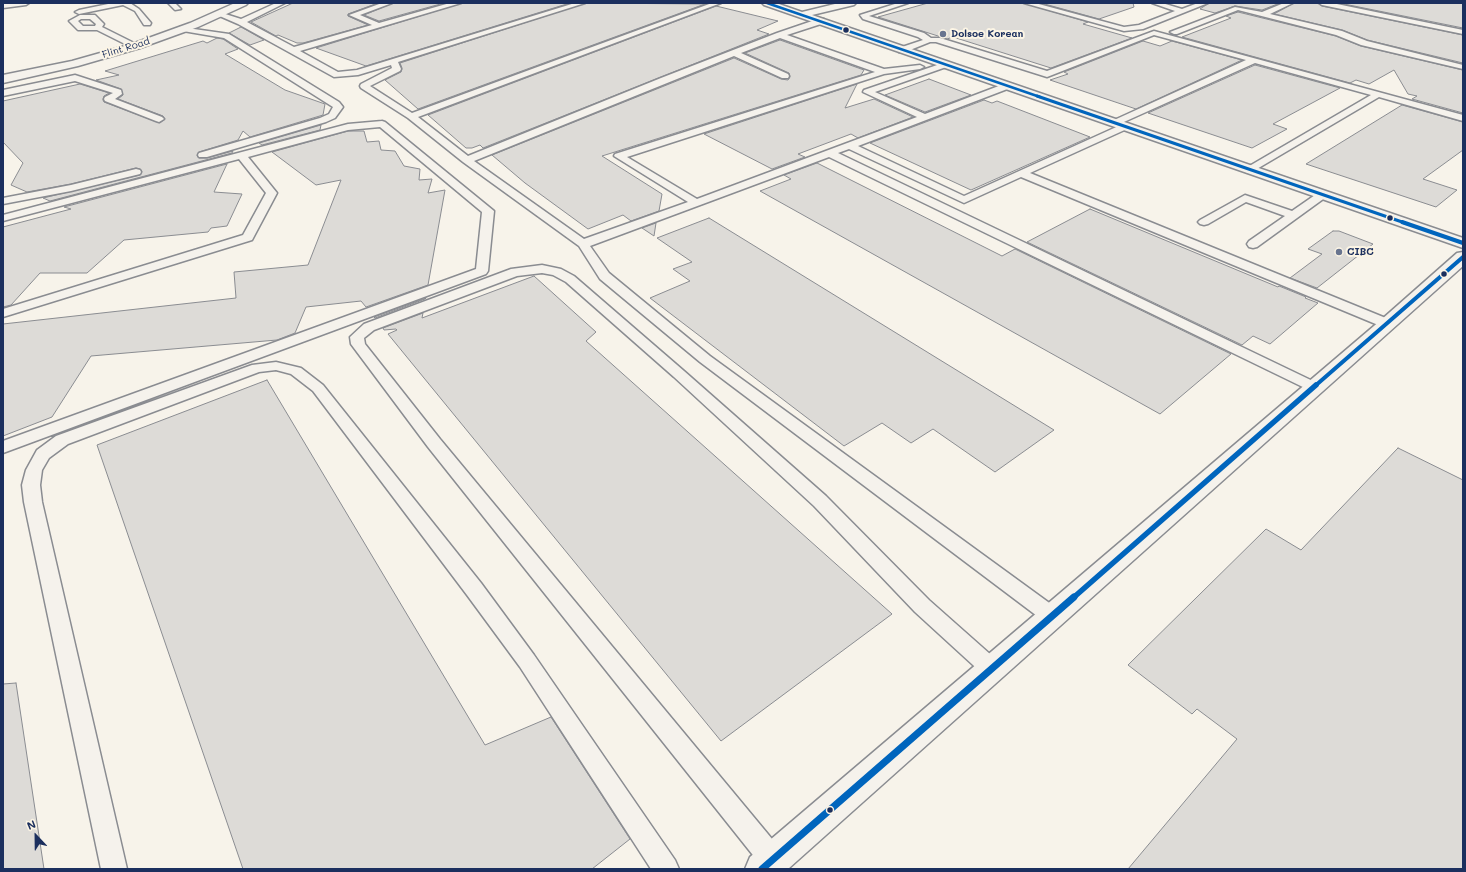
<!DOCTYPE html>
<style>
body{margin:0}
#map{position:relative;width:1466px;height:872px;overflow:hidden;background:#f7f3ea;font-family:Mali,sans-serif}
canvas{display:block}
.frame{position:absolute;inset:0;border:4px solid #1b2f5e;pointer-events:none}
.north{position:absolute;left:16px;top:816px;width:40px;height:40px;-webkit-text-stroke:3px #fcf5e5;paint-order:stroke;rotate:338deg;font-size:11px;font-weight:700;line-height:16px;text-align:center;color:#1b2f5e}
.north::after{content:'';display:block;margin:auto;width:14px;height:18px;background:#1b2f5e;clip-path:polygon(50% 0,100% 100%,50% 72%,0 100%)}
</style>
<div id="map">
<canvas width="1466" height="872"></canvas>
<div class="frame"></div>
<div class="north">N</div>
</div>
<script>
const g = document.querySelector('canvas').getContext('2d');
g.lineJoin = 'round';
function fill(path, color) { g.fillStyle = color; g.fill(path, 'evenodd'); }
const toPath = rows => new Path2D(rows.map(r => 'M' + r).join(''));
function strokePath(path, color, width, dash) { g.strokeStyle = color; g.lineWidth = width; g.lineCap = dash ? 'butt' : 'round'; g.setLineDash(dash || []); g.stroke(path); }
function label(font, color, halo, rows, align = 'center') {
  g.font = font + ' Mali,sans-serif'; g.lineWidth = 4; g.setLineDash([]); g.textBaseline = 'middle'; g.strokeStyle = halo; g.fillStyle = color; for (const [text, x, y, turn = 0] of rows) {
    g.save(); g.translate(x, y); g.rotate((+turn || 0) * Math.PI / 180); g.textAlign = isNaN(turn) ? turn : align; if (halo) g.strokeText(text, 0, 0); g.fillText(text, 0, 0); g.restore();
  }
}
const building = toPath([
 [293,3,378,3,348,14,348,16,368,25,303,43,297,43,278,35,276,36,251,22,293,3],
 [393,3,444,3,379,21,364,15,393,3],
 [462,3,570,3,366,66,316,48,462,3],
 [586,3,705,4,418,109,385,80,401,72,402,68,400,63,586,3],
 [928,3,1023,3,1088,22,1083,24,1132,38,1051,68,953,37,947,39,938,36,878,17,928,3],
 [1041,3,1133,3,1134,7,1099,19,1041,3],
 [1209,3,1280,3,1262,10,1235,6,1215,13,1200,9,1209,3],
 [1294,3,1318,3,1322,6,1463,35,1463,63,1367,40,1342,30,1274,14,1294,3],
 [1339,3,1463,3,1463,28,1339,3],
 [716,6,778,21,757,30,769,34,483,148,480,145,472,148,466,148,428,115,716,6],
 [1238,12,1336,36,1361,46,1463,70,1463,113,1412,99,1417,96,1408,94,1394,70,1369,84,1356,80,1350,83,1182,37,1231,18,1226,16,1238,12],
 [241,27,264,40,250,45,229,33,241,27],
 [217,38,223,39,238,49,225,54,285,90,325,104,323,115,250,137,243,131,238,140,199,152,197,156,199,158,207,158,233,151,232,153,50,201,43,198,140,175,142,171,140,169,136,168,71,184,27,192,11,185,23,163,3,142,3,101,80,84,109,93,104,96,103,100,104,102,160,123,165,119,163,116,118,99,123,95,121,89,96,80,119,75,105,71,203,41,207,43,217,38],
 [780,40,864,70,861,75,602,156,662,194,659,211,631,221,623,215,588,229,525,183,492,155,734,58,781,79,788,80,790,77,789,73,745,53,780,40],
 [1143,41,1160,46,1172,41,1242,60,1136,109,1050,80,1068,74,1064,72,1143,41],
 [1255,65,1340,88,1273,124,1287,129,1252,148,1148,113,1255,65],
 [929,79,971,95,925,112,885,95,929,79],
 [857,84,845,108,874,99,913,117,858,138,851,134,798,154,805,157,772,169,704,134,857,84],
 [984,100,992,103,997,101,1090,137,971,190,870,143,984,100],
 [1402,105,1463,122,1463,150,1423,179,1457,190,1436,207,1306,164,1402,105],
 [321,125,320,130,262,145,259,143,321,125],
 [348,131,364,131,367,142,379,141,381,150,395,151,404,166,420,169,419,180,432,179,428,193,445,190,428,285,366,307,361,301,306,307,295,333,277,340,91,356,52,417,3,436,3,324,236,298,234,272,308,265,341,180,316,185,272,152,348,131],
 [817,163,1002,256,1015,249,1231,354,1160,414,760,191,791,179,784,175,817,163],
 [227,164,214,192,242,194,227,226,211,228,208,232,124,240,87,273,40,273,11,305,3,307,3,227,71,209,64,207,227,164],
 [1090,209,1278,287,1279,286,1306,297,1305,298,1318,303,1270,344,1253,336,1242,345,1027,242,1090,209],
 [709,218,1054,430,995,472,933,429,911,443,882,423,844,446,650,298,690,281,673,269,692,262,657,238,709,218],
 [656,223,654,236,642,228,656,223],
 [1333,231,1339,231,1373,244,1317,288,1290,278,1322,254,1308,249,1333,231],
 [534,276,596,332,586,341,892,614,721,741,388,334,397,330,396,329,384,330,383,328,423,313,422,318,534,276],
 [426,298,425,299,375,318,374,317,426,298],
 [267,380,485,745,551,717,630,839,592,869,243,869,97,445,267,380],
 [1398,448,1463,480,1463,869,1128,869,1237,739,1197,709,1192,714,1128,665,1266,529,1301,550,1398,448],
 [16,683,44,869,3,869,3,684,16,683]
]);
fill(building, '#dddbd7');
strokePath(building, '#8a8c91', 1);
const service = toPath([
 [10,3,29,3,26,5,3,8,3,4,10,3],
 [113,3,130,3,139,9,151,23,150,25,144,25,135,11,123,5,79,14,75,12,79,10,113,3],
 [168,3,175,3,181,9,175,10,168,3],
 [276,3,285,3,247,22,294,47,372,25,349,15,382,3,392,3,360,15,379,23,450,3,461,3,300,51,338,72,357,70,575,3,585,3,398,62,401,69,400,71,370,86,412,113,712,3,721,3,418,117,468,156,661,78,777,33,818,19,824,19,824,23,787,35,884,69,920,65,924,67,920,69,884,74,627,157,697,199,917,117,863,92,864,90,946,62,950,64,949,66,875,92,925,114,1004,84,1007,83,1011,86,1010,88,858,146,964,196,1123,124,1129,124,1131,126,1129,128,1030,173,1393,321,1395,324,1393,327,1388,328,1383,327,1021,177,964,203,849,149,838,153,1319,384,1321,387,1319,390,1314,392,1309,390,829,157,590,246,609,273,710,356,1059,610,1062,616,1059,622,1052,624,1045,622,700,362,600,279,579,246,463,162,408,118,361,88,360,86,361,84,392,68,391,65,358,75,334,77,238,24,215,14,219,12,241,19,276,3],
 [780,38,875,72,615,154,614,156,688,202,584,239,474,161,734,56,782,78,788,78,789,76,788,74,741,53,780,38],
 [898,3,908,3,869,16,924,33,931,38,940,38,1047,71,1154,31,1463,115,1463,121,1379,97,1250,173,1246,172,1245,170,1246,168,1371,95,1255,63,1115,126,1112,125,1110,123,1112,121,1246,60,1154,35,1047,77,936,42,930,42,905,52,899,52,899,48,923,40,918,37,863,19,860,15,898,3],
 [1024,3,1035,3,1124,27,1139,25,1175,11,1152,3,1162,3,1182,9,1198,3,1208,3,1143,29,1124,31,1024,3],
 [1284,3,1293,3,1270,14,1342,31,1367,41,1463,65,1463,69,1361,45,1336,35,1238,10,1177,34,1174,34,1170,32,1235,7,1262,12,1284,3],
 [1319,3,1332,3,1463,30,1463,34,1322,5,1319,3],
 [80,15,95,15,104,24,102,27,140,46,136,48,133,48,97,30,78,30,69,21,80,15],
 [81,19,90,19,96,24,95,26,83,26,78,21,81,19],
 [180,27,229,34,339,102,343,107,335,118,326,122,207,157,199,157,198,155,199,153,320,118,329,114,333,107,224,38,183,31,180,31,180,27],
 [75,75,121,90,122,94,115,99,162,117,164,119,159,122,156,121,105,101,104,99,105,97,113,93,75,81,3,96,3,90,75,75],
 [382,121,385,122,494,211,488,271,486,274,3,453,3,441,476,269,482,212,380,127,348,130,248,157,277,193,252,240,3,317,3,309,243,235,266,193,239,159,3,221,3,215,348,124,382,121],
 [136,169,140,170,141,172,140,174,71,191,3,204,3,198,71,185,136,169],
 [1322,192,1327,195,1326,197,1257,247,1253,248,1249,247,1247,244,1249,241,1285,216,1246,202,1208,224,1204,225,1200,224,1198,222,1200,220,1245,195,1292,211,1318,193,1322,192],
 [542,265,561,269,574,276,684,371,826,496,929,600,999,662,1002,669,999,676,992,678,985,676,915,612,814,506,674,377,566,282,553,275,542,273,517,276,374,330,364,338,365,344,440,439,782,851,785,860,781,869,764,869,428,447,351,344,350,337,364,324,511,269,542,265],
 [276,362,301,368,323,385,481,583,534,655,675,860,679,869,651,869,520,667,467,595,313,391,291,374,276,370,259,372,68,444,49,458,42,470,40,485,42,502,127,869,101,869,24,502,22,485,26,470,37,450,56,436,252,365,276,362]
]);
const minor = toPath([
 [235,3,248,3,246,5,198,27,140,48,78,66,3,83,3,75,72,61,132,44,190,23,235,3],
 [762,3,776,3,802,12,839,3,856,3,854,5,812,15,1463,238,1463,248,764,5,762,3],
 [1463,252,1463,266,788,869,745,869,750,857,1381,320,1457,253,1463,252]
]);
strokePath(service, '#8a8c91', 3);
strokePath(minor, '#8a8c91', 3);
fill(service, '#f5f2ec');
fill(minor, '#f5f2ec');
strokePath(toPath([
 [767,3,1040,97]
]), '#0065bd', 2.5);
strokePath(toPath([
 [1037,96,1405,223]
]), '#0065bd', 3);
strokePath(toPath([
 [1402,222,1463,243],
 [1315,386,1463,257]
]), '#0065bd', 4);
strokePath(toPath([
 [1073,598,1316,385]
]), '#0065bd', 5.5);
strokePath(toPath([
 [762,869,1074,597]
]), '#0065bd', 7);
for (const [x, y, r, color] of [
 [846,30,3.5,"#1b2f5e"],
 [943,34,4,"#68748f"],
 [1390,218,3.5,"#1b2f5e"],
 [1339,252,4,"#68748f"],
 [1444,274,3.5,"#1b2f5e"],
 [830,810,3.5,"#1b2f5e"]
]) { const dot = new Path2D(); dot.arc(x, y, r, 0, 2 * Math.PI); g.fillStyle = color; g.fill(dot); strokePath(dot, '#fcf5e5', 1.5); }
label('bold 10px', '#1b2f5e', '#fcf5e5', [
 ["Dolsoe Korean",951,34],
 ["CIBC",1347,252]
], 'left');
label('10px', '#1b2f5e', '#fcf5e5', [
 ["Flint Road",126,48,-17]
]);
</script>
